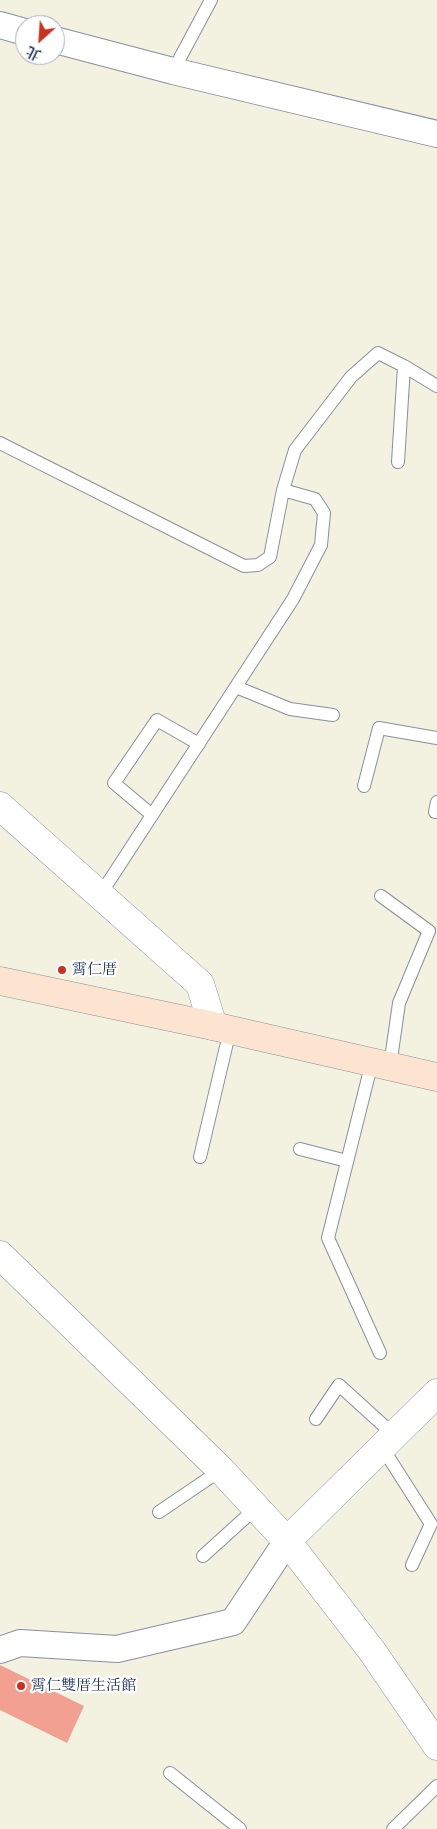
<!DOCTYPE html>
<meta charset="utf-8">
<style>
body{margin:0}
#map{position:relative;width:437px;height:1829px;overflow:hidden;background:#f3f1e0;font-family:"Old Standard TT","Noto Serif TC",serif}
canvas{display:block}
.north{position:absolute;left:15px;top:15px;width:50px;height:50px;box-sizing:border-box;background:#fff;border:1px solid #a4acbf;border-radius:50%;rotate:206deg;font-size:14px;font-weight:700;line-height:20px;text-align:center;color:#1b2f5e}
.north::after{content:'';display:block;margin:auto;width:18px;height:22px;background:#c8321e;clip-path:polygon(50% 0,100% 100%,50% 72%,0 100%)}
</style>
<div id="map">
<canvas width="437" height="1829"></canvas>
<div class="north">北</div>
</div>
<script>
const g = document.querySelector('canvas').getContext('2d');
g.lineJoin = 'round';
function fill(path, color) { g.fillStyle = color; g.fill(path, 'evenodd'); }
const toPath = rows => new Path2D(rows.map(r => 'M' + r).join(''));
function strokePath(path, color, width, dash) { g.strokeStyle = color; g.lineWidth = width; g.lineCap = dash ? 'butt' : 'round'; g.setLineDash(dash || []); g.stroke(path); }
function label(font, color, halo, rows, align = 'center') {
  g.font = font + ' "Old Standard TT","Noto Serif TC",serif'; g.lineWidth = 4.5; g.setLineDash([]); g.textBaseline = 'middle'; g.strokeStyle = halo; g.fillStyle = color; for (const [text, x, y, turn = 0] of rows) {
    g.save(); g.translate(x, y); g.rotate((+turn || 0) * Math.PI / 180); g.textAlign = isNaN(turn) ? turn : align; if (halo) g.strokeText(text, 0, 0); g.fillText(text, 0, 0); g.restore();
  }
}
fill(toPath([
 [0,1665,84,1706,67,1743,0,1710]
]), '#f2a091');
const service = toPath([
 [173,71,211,0],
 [0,443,244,566,258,565,270,557,283,490,295,450,351,377,378,353,404,366,437,386],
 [398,462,404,366],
 [236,687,290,709,333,715],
 [364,786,379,728,437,738],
 [435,812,437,802],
 [152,815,114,783,157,720,199,744],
 [100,895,293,599,321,545,324,513,315,499,283,490],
 [381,896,429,931,399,1003,390,1066],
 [372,1062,328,1238,380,1353],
 [300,1149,347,1161],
 [200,1157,230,1030],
 [316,1419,339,1385,394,1435],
 [382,1447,431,1524,412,1565],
 [159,1512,221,1470],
 [203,1556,256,1508],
 [170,1773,240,1829],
 [393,1829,437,1786]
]);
const minor = toPath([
 [0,25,25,32],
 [55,40,173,71,437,134],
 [0,1650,20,1643,117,1649,233,1622,287,1541]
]);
const tertiary = toPath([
 [0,806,200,984,213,1026],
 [0,1255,221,1470,287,1541,372,1651,437,1746],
 [287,1541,437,1393]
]);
const secondary = toPath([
 [0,981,213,1026,437,1077]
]);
strokePath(service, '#87909f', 14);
strokePath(minor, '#87909f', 28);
strokePath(tertiary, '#87909f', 29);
strokePath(secondary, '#87909f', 29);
strokePath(service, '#fff', 12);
strokePath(minor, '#fff', 26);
strokePath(tertiary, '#fff', 28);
strokePath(secondary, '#fde4d1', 28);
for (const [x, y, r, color] of [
 [62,970,5,"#c8321e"],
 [21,1686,5,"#c8321e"]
]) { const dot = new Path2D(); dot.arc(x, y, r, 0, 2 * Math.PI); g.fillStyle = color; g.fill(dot); strokePath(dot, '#fff', 2); }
label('15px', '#1b2f5e', '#fff', [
 ["霄仁厝",72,970],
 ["霄仁雙厝生活館",31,1686]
], 'left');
</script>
